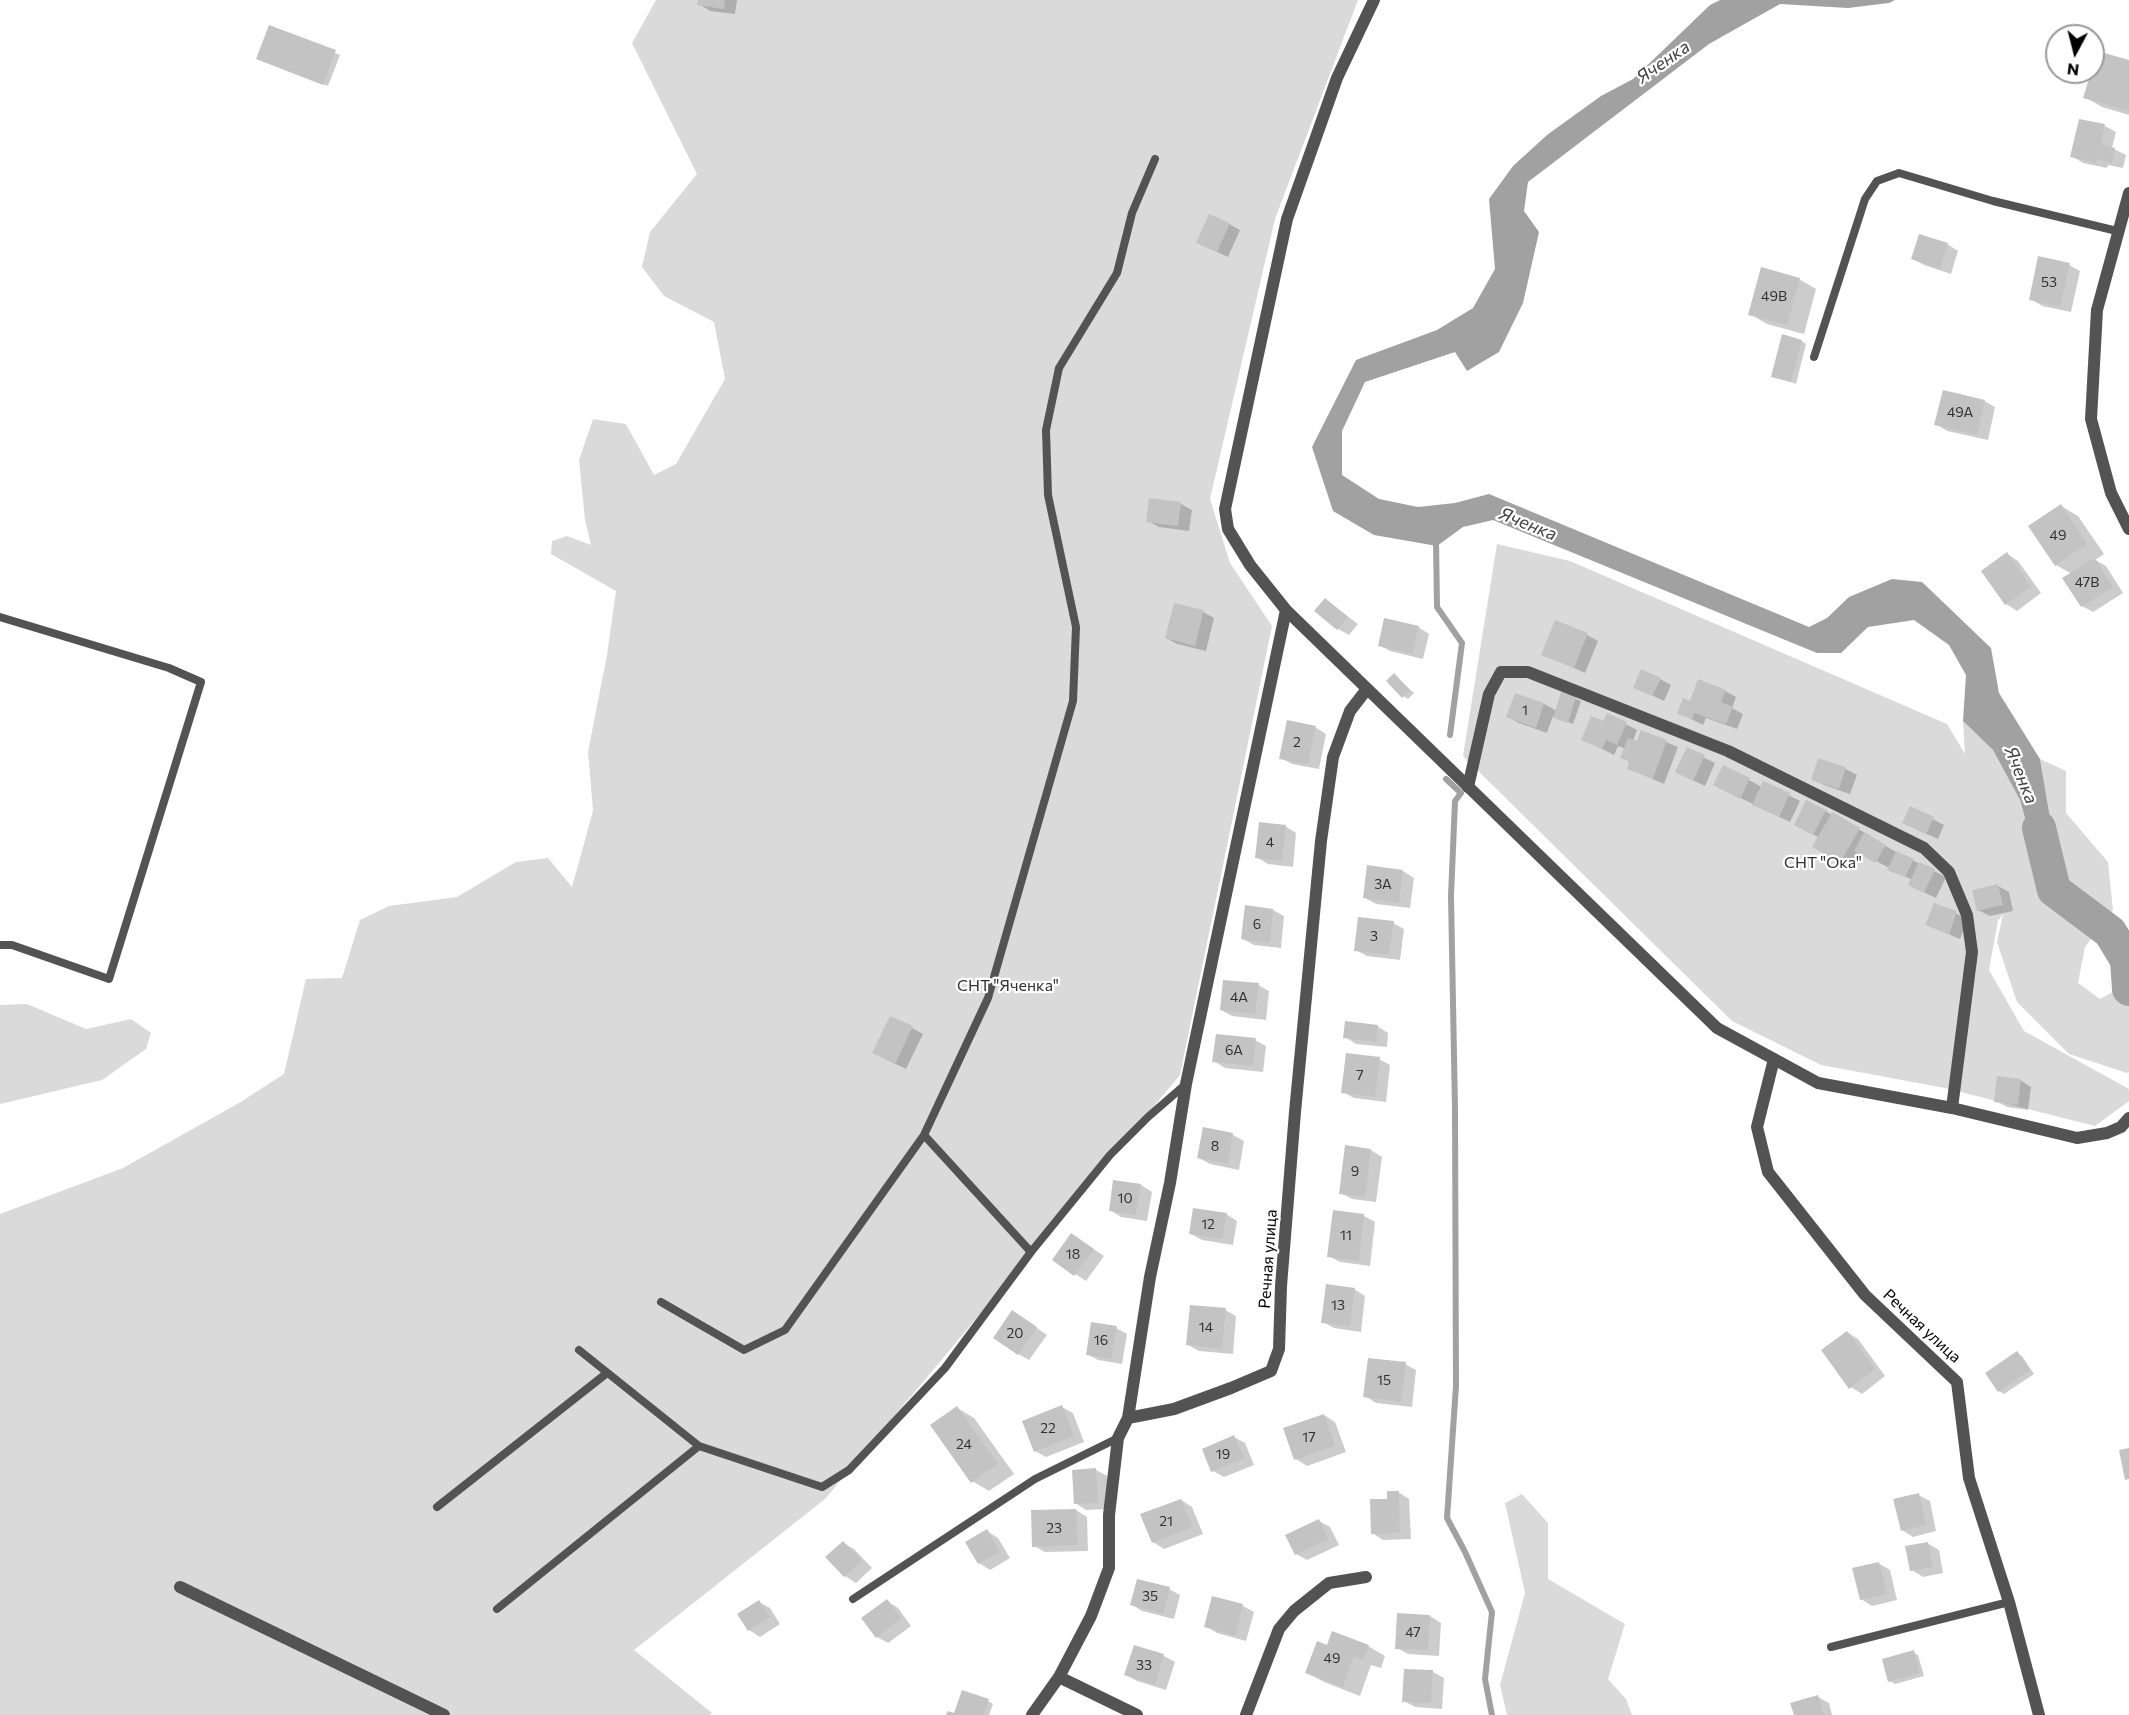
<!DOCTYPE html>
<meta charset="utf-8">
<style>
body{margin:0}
#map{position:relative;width:2129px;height:1715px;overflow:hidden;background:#fff;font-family:Commissioner,sans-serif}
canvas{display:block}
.north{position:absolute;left:2045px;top:24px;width:60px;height:60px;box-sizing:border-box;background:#fff;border:2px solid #999;border-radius:50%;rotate:187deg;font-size:16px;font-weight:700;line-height:24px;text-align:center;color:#000}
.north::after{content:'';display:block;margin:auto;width:21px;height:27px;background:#000;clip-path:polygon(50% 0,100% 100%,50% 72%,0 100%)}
</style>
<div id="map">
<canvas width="2129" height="1715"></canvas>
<div class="north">N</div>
</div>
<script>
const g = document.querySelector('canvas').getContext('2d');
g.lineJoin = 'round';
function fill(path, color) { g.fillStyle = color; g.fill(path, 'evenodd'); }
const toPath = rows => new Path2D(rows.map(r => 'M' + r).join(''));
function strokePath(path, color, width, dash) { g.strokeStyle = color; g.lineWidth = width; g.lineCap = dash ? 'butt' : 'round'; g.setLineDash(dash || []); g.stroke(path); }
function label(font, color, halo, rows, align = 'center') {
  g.font = font + ' Commissioner,sans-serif'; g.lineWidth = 4.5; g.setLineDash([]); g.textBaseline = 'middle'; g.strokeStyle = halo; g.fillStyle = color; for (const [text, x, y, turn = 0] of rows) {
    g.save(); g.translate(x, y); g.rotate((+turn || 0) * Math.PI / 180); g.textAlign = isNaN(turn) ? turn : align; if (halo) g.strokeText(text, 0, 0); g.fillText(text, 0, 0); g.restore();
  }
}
fill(toPath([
 [656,0,1358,0,1275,219,1210,499,1230,563,1272,626,1180,1075,825,1499,634,1650,712,1713,710,1715,0,1715,0,1214,123,1168,239,1103,284,1074,306,979,342,978,360,920,389,906,457,897,516,862,548,858,572,887,593,811,588,752,607,655,616,591,551,554,552,541,567,536,591,545,585,520,579,460,593,419,626,424,654,475,676,464,725,379,714,322,664,296,642,267,650,232,697,174,632,43],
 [1497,544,1570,561,1947,724,1965,754,1963,721,1993,750,2020,800,2037,861,2061,881,2040,759,2066,771,2066,813,2108,862,2113,910,2085,947,2078,983,2100,999,2129,983,2129,1072,2127,1073,2069,1054,2017,1002,1997,942,2003,914,1998,921,1989,970,2024,1031,2129,1089,2129,1101,2095,1126,1945,1088,1821,1065,1732,1021,1463,756],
 [27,1004,86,1029,131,1019,151,1033,146,1049,102,1080,0,1104,0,1005],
 [1522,1494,1548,1523,1548,1579,1625,1624,1608,1679,1626,1699,1632,1715,1507,1715,1500,1685,1525,1593,1505,1503]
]), '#dadada');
fill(toPath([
 [1720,0,1895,0,1889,3,1848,8,1780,4,1709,44,1528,182,1524,211,1539,232,1523,303,1499,352,1467,371,1455,352,1365,382,1342,431,1342,475,1379,499,1418,507,1455,503,1489,494,1809,627,1827,618,1849,597,1892,579,1922,582,1991,648,1999,693,2040,759,2061,882,2037,861,2020,800,1993,750,1963,721,1966,675,1949,645,1914,620,1868,627,1841,653,1817,653,1493,520,1463,527,1437,546,1374,535,1333,511,1312,447,1356,360,1437,330,1473,308,1495,269,1489,199,1513,166,1547,135,1601,96,1633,79,1710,5]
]), '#a1a1a1');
fill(toPath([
 [700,0,737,0,735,14,710,11,699,4],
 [270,27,340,55,328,86,263,61],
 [2098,53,2129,62,2129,115,2102,107,2085,97],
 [2105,126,2116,132,2112,148,2126,155,2123,168,2108,165,2107,168,2083,163,2072,156],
 [1229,224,1240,230,1228,257,1198,243],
 [1947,244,1958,251,1951,274,1924,265,1913,259],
 [2069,265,2080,271,2071,312,2042,306,2031,299],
 [1799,279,1816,289,1804,334,1767,324,1750,314],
 [1802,341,1806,344,1796,384,1773,376],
 [1984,401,1995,407,1988,440,1947,431,1936,424],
 [1181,504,1192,510,1189,531,1159,527,1148,521],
 [2061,506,2078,516,2104,554,2095,560,2106,566,2123,593,2093,612,2082,606,2072,574,2056,565],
 [2007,554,2018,561,2041,593,2017,611,2006,604],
 [1326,600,1358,624,1349,635,1338,629,1316,611],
 [1203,612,1214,618,1206,651,1177,644,1166,638],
 [1418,627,1429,634,1423,659,1390,651,1379,645],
 [1587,635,1598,641,1585,673,1543,654],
 [1394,675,1414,693,1408,699,1403,696],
 [1660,679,1671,685,1664,701,1635,687],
 [1725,691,1736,697,1732,708,1743,714,1737,729,1706,718,1703,725,1679,713,1691,703],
 [1562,694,1581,701,1573,724,1553,716,1547,733,1519,723,1508,717,1516,695,1544,704,1557,711],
 [1608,715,1637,730,1633,741,1638,743,1642,732,1678,747,1664,784,1628,768,1631,762,1622,758,1626,749,1618,746,1614,755,1583,739,1604,723],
 [1315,727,1326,734,1319,769,1292,764,1281,758],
 [1687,749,1715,763,1705,786,1688,778],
 [1819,760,1846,769,1857,775,1850,794,1824,785,1813,779],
 [1724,767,1762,787,1764,783,1800,801,1790,822,1726,791],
 [1911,808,1944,825,1938,839,1915,829],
 [1825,811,1871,836,1870,837,1896,852,1946,877,1936,898,1921,891,1912,880,1861,853,1852,868,1814,847,1820,838,1807,831],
 [1285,826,1296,833,1293,867,1268,864,1256,857],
 [1403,871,1414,878,1410,908,1376,904,1365,898],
 [1998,886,2009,892,2013,911,1990,916,1978,910],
 [1935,904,1968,919,1960,939,1927,925],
 [1273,910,1284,916,1281,948,1254,945,1243,939],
 [1393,923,1404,929,1400,960,1367,956,1356,950],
 [1258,985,1269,991,1266,1020,1232,1016,1221,1010],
 [1377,1026,1388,1033,1387,1047,1356,1044,1345,1037],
 [912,1028,923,1034,906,1069,885,1059],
 [1255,1040,1266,1046,1263,1072,1225,1068,1214,1061],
 [1379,1059,1390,1065,1386,1102,1354,1098,1343,1092],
 [2020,1080,2031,1087,2028,1110,2007,1107,1996,1101],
 [1204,1129,1233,1135,1244,1141,1239,1170,1210,1164,1199,1158],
 [1346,1147,1371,1150,1382,1157,1376,1202,1352,1199,1341,1193],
 [1115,1181,1141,1185,1152,1192,1147,1221,1121,1217,1110,1210],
 [1334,1212,1364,1216,1375,1222,1370,1266,1340,1262,1329,1256],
 [1226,1214,1237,1221,1233,1245,1202,1240,1191,1234],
 [1072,1235,1104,1256,1086,1281,1054,1260],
 [1354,1289,1365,1296,1361,1332,1334,1328,1323,1322],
 [1225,1310,1236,1316,1233,1354,1199,1351,1188,1345],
 [1024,1319,1047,1335,1029,1360,1018,1354],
 [1116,1328,1127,1334,1122,1364,1098,1360,1087,1354],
 [1847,1332,1858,1339,1885,1376,1862,1394,1851,1387],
 [2017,1353,2022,1356,2034,1374,2004,1394,1999,1391],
 [1405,1364,1416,1370,1412,1407,1376,1403,1365,1396],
 [1062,1407,1073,1413,1084,1442,1046,1457,1035,1451],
 [957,1408,974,1418,1014,1474,989,1491,972,1481],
 [1324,1415,1335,1422,1346,1452,1307,1466,1296,1459],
 [1234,1437,1245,1443,1254,1465,1224,1477,1213,1471],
 [1096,1470,1107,1476,1109,1509,1086,1510,1075,1503],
 [1398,1492,1409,1499,1411,1539,1383,1540,1372,1533,1389,1500],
 [1918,1495,1930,1501,1936,1531,1913,1537,1902,1530],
 [1181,1500,1192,1507,1203,1534,1164,1549,1153,1542],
 [1076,1510,1087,1517,1088,1551,1045,1552,1034,1546],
 [1319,1521,1330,1527,1339,1545,1307,1560,1296,1554],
 [987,1531,998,1538,1010,1558,990,1570,979,1563,967,1543],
 [843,1543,854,1549,872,1568,856,1583,845,1576],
 [1927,1543,1939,1550,1943,1573,1923,1577,1912,1570],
 [1878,1563,1890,1570,1897,1600,1872,1606,1861,1599],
 [1169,1589,1180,1595,1174,1619,1142,1611,1131,1604],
 [1214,1598,1243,1606,1254,1612,1246,1641,1217,1633,1206,1626],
 [887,1601,898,1608,911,1626,888,1643,877,1637],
 [759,1602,770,1608,780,1624,760,1637,749,1630],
 [1430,1616,1441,1623,1439,1656,1408,1654,1397,1648],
 [1333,1633,1368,1646,1385,1656,1381,1668,1371,1665,1360,1696,1324,1682,1307,1673,1327,1647],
 [1135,1647,1164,1656,1175,1662,1166,1690,1137,1681,1126,1675],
 [1913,1652,1918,1655,1924,1676,1895,1684,1890,1681],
 [1433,1672,1444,1678,1442,1709,1415,1707,1404,1701],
 [1818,1697,1829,1703,1832,1715,1795,1715],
 [988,1701,993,1704,989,1715,948,1715,954,1715]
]), '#0003');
strokePath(toPath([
 [1436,540,1437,607,1462,643,1450,735],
 [1446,779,1461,793,1455,801,1451,896,1455,1109,1456,1386,1447,1518,1465,1552,1492,1612,1485,1679,1492,1715]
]), '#a1a1a1', 6);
strokePath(toPath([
 [2039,828,2054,890,2110,932,2127,960,2129,989]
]), '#a1a1a1', 34);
fill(toPath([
 [698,0,725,0,724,9,697,5],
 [269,25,336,50,323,85,256,59],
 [2097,51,2129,60,2129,111,2083,98,2091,72,2093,72],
 [2079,119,2105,124,2101,145,2115,148,2112,163,2097,159,2096,163,2070,157],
 [1209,214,1230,223,1217,252,1196,243],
 [1919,234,1948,243,1940,269,1911,259],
 [2038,256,2070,263,2060,307,2029,300],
 [1761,267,1800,278,1787,325,1748,315],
 [1782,334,1802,340,1791,382,1771,377],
 [1943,390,1985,400,1977,435,1934,425],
 [1149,498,1181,502,1178,526,1146,522],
 [2061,504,2087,544,2055,566,2028,526],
 [2007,552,2031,587,2005,605,1981,571],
 [2095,558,2113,587,2081,607,2062,578],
 [1325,598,1348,617,1337,630,1314,611],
 [1174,603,1204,610,1195,646,1165,638],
 [1384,618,1419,626,1412,654,1378,646],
 [1555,620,1588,633,1574,668,1541,655],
 [1641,669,1661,678,1652,696,1633,688],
 [1394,673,1410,690,1402,698,1386,681],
 [1698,679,1726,690,1721,702,1733,707,1726,724,1694,713,1692,719,1677,714,1683,698,1690,701],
 [1561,692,1576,697,1568,723,1553,718],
 [1515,693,1544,703,1536,728,1506,717],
 [1607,713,1627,722,1617,745,1606,740,1602,749,1581,740,1591,716,1603,721],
 [1287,720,1316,726,1308,764,1279,759],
 [1641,730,1667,740,1653,779,1627,769,1629,761,1620,758,1628,738,1637,741],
 [1687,747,1705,755,1693,781,1675,772],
 [1818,758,1846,767,1839,789,1811,780],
 [1723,765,1750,778,1740,799,1713,785],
 [1763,781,1790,793,1779,817,1752,805],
 [1806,800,1826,810,1813,835,1794,825],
 [1910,806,1934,817,1926,834,1902,823],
 [1832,812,1860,828,1840,863,1812,847],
 [1259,822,1286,825,1282,861,1255,858],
 [1864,832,1886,845,1875,863,1854,851],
 [1896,851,1914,859,1905,877,1887,870],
 [1919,862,1935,869,1924,893,1908,885],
 [1367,865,1403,870,1399,903,1363,898],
 [1998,884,2003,905,1977,911,1972,890],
 [1934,903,1957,911,1949,934,1925,925],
 [1245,905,1273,909,1270,943,1241,939],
 [1358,917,1394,921,1389,955,1354,951],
 [1223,980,1259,983,1255,1014,1220,1010],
 [890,1016,913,1026,895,1064,872,1053],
 [1345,1021,1378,1025,1376,1042,1343,1038],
 [1216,1034,1256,1038,1253,1066,1212,1062],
 [1346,1053,1380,1057,1375,1097,1341,1093],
 [1997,1076,2021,1079,2018,1105,1994,1102],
 [1203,1127,1233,1133,1228,1164,1197,1158],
 [1345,1145,1371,1149,1365,1197,1339,1194],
 [1113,1180,1141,1184,1136,1215,1109,1211],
 [1193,1208,1227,1213,1222,1239,1189,1234],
 [1333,1210,1364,1214,1359,1261,1327,1257],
 [1071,1233,1094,1249,1074,1276,1052,1260],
 [1326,1284,1355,1288,1350,1326,1321,1323],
 [1190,1305,1226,1308,1222,1349,1186,1345],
 [1012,1310,1037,1327,1018,1355,993,1338],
 [1091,1322,1117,1326,1111,1359,1086,1355],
 [1847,1331,1875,1369,1849,1389,1821,1350],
 [2017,1351,2030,1370,1998,1392,1985,1373],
 [1368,1358,1406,1362,1401,1402,1363,1397],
 [1062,1405,1074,1436,1034,1452,1022,1421],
 [957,1406,998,1464,971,1483,930,1425],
 [1324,1414,1335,1446,1294,1460,1283,1428],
 [1234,1435,1244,1458,1211,1472,1202,1449],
 [2129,1448,2129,1479,2125,1480,2119,1450],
 [1096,1468,1098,1503,1074,1504,1072,1470],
 [1387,1491,1399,1491,1400,1533,1371,1534,1370,1499,1387,1499],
 [1919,1493,1926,1525,1901,1531,1893,1499],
 [1181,1499,1193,1527,1152,1543,1140,1514],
 [1076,1509,1078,1545,1032,1547,1031,1510],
 [1319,1519,1328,1539,1295,1555,1285,1535],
 [987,1529,1000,1552,978,1564,965,1542],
 [843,1541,862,1561,844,1577,825,1557],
 [1928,1542,1933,1567,1910,1571,1905,1546],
 [1879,1562,1887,1594,1860,1600,1852,1568],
 [1137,1579,1170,1587,1163,1614,1130,1605],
 [1212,1596,1243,1604,1235,1636,1204,1627],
 [887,1599,901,1619,876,1638,861,1618],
 [759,1600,770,1617,748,1631,737,1614],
 [1397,1613,1430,1615,1428,1650,1395,1649],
 [1332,1631,1369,1645,1363,1660,1354,1656,1343,1687,1305,1673,1317,1641,1327,1645],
 [1134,1645,1164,1654,1155,1685,1124,1675],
 [1914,1650,1920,1673,1888,1682,1882,1659],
 [1404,1669,1433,1670,1431,1703,1402,1702],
 [962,1690,989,1699,983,1715,946,1715,948,1711,954,1713],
 [1818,1695,1824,1715,1794,1715,1790,1703]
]), '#c3c3c3');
strokePath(toPath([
 [1814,357,1865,199,1877,181,1899,173,1993,201,2117,231],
 [0,617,169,668,201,682,109,979,12,945,0,945],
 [924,1135,1031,1252],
 [661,1302,744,1350,785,1330,924,1135,988,998,1073,701,1076,627,1048,495,1046,430,1059,368,1117,273,1132,213,1155,159],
 [579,1350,699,1446,822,1487,849,1470,945,1368,1031,1252,1110,1155,1148,1117,1186,1084],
 [437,1507,607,1373],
 [853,1599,1035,1479,1118,1438],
 [497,1609,699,1446],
 [1831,1647,2009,1602]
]), '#535353', 8);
strokePath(toPath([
 [2129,193,2097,310,2091,419,2111,493,2129,529],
 [1468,787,1489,694,1501,672,1528,672,1728,751,1924,848,1949,872,1967,915,1972,952,1952,1108],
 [1774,1059,1757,1127,1768,1172,1865,1295,1957,1382,1969,1478,2009,1602,2039,1715],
 [1128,1418,1174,1409,1231,1388,1271,1371,1279,1349,1281,1286,1295,1112,1321,841,1333,757,1350,711,1367,689],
 [180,1587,444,1715],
 [1059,1677,1137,1715],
 [1032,1715,1059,1677,1091,1616,1109,1568,1109,1515,1118,1438,1128,1418,1150,1277,1170,1183,1186,1084,1286,610],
 [1246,1715,1279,1629,1294,1611,1329,1583,1366,1577]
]), '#535353', 12);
strokePath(toPath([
 [1374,0,1337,78,1287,219,1225,509,1228,529,1250,565,1286,610,1717,1028,1818,1083,1952,1108,2077,1138,2107,1133,2121,1127,2129,1118]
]), '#535353', 12);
label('14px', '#313131', null, [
 ["53",2049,282],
 ["49В",1774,296],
 ["49А",1960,412],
 ["49",2058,535],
 ["47В",2087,582],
 ["1",1525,710],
 ["2",1297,742],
 ["4",1270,842],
 ["3А",1383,884],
 ["6",1257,924],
 ["3",1374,936],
 ["4А",1239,997],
 ["6А",1234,1050],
 ["7",1360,1075],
 ["8",1215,1146],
 ["9",1355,1171],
 ["10",1125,1198],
 ["12",1208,1224],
 ["11",1346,1235],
 ["18",1073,1254],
 ["13",1338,1305],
 ["14",1206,1327],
 ["20",1015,1333],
 ["16",1101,1340],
 ["15",1384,1380],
 ["22",1048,1428],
 ["17",1309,1437],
 ["24",964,1444],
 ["19",1223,1454],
 ["21",1166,1521],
 ["23",1054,1528],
 ["35",1150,1596],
 ["47",1413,1632],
 ["49",1332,1658],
 ["33",1144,1665]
]);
label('16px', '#313131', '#fff', [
 ["СНТ \"Ока\"",1823,863],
 ["СНТ \"Яченка\"",1008,986]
]);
label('16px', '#000', '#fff', [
 ["Речная улица",1268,1259,-86],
 ["Речная улица",1922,1326,43]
]);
label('italic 18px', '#424242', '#fff', [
 ["Яченка",1663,62,-35],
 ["Яченка",1528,524,22],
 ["Яченка",2021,775,68]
]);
</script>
